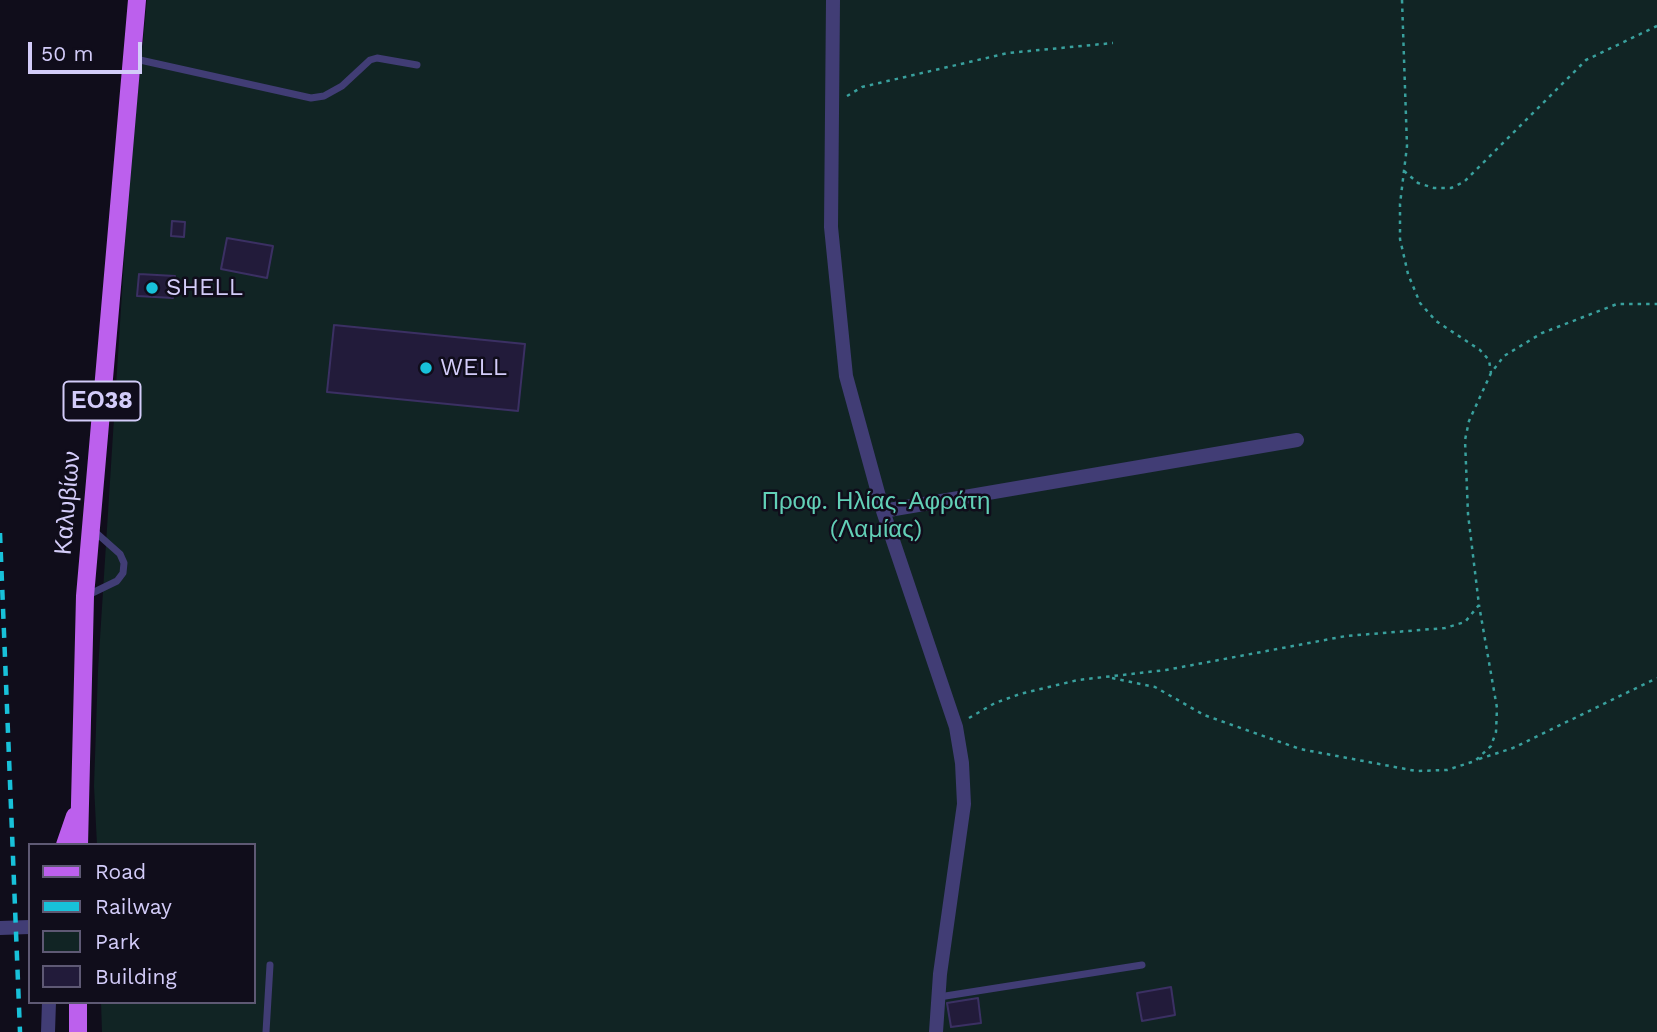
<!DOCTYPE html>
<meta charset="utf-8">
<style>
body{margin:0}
#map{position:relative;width:1657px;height:1032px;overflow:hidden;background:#100d1b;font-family:"Work Sans",sans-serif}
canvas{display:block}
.legend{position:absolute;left:28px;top:843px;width:228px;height:161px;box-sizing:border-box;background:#100d1b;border:2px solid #5e5974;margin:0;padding:9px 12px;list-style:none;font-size:21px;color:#d3ccf9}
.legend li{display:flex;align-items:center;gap:14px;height:35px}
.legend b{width:35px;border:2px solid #5e5974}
.scale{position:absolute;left:28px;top:42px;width:114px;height:32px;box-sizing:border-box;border:4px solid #d3ccf9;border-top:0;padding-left:9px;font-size:21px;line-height:24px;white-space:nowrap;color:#d3ccf9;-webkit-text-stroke:5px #100d1b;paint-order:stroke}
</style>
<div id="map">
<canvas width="1657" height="1032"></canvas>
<ul class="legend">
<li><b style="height:9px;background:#bc60ed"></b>Road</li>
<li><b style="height:9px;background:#18c1d9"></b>Railway</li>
<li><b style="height:19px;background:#112424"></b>Park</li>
<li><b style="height:19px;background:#221b3a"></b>Building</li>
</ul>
<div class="scale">50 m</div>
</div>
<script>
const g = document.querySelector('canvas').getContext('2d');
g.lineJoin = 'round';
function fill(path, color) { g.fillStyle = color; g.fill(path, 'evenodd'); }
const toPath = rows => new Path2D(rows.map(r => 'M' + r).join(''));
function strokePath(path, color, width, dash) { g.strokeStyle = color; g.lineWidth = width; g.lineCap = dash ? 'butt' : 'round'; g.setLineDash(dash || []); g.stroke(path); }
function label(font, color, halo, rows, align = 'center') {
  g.font = font + ' "Work Sans",sans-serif'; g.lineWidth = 5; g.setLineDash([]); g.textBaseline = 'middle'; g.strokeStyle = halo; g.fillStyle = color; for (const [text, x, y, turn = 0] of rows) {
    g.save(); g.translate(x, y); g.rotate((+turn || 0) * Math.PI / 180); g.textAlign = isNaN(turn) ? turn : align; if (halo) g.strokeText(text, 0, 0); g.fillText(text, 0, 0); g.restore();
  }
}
fill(toPath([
 [147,0,1657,0,1657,1032,102,1032,101,1002,254,1002,254,845,97,845,94,786,98,670,129,182]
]), '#112424');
const building = toPath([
 [172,221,185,222,184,237,171,236,172,221],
 [227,238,273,246,267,278,221,269,227,238],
 [139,274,175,276,173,298,137,296,139,274],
 [334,325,525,344,518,411,327,392,334,325],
 [1171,987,1175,1015,1142,1021,1137,993,1171,987],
 [978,998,981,1023,951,1027,947,1003,978,998]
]);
fill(building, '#221b3a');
strokePath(building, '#3b3063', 2);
strokePath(toPath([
 [1402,0,1407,146,1400,204,1400,239,1408,274,1420,303,1436,321,1480,350,1489,360,1491,373],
 [847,96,862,87,1008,53,1113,43],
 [1404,171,1418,183,1434,188,1451,188,1464,182,1586,60,1657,26],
 [1112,678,1155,687,1204,715,1300,749,1416,771,1447,770,1475,761,1491,746,1496,732,1497,708,1479,605],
 [969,718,995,703,1020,694,1078,680,1166,670,1346,636,1445,628,1465,622,1479,605,1468,514,1465,440,1469,421,1491,373,1504,356,1542,333,1617,304,1657,304],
 [1479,759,1513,748,1657,678]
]), '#39a09d', 2.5, [3.5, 5]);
strokePath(toPath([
 [131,58,311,98,324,96,342,86,370,60,377,58,417,65],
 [86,596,117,581,123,573,124,563,120,554,93,530],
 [939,997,1142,965],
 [266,1032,270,965]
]), '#413d75', 7);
strokePath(toPath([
 [833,0,831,227,846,376,883,511,956,727,962,763,964,804,940,974,936,1032],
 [883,511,1297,440],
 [0,928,30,927],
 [48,1032,49,1002]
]), '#413d75', 14);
strokePath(toPath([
 [65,845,75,816],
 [79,845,85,596,137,0],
 [78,1032,78,1002]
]), '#bc60ed', 18);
strokePath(toPath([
 [0,533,20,1032]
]), '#18c1d9', 4.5, [10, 9]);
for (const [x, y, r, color] of [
 [152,288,7,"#18c1d9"],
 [426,368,7,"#18c1d9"]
]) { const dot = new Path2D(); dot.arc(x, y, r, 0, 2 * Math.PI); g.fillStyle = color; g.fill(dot); strokePath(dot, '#100d1b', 2.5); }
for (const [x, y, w] of [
 [102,401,77]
]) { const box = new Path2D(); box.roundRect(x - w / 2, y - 19.5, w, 39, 5); g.fillStyle = '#100d1b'; g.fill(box); strokePath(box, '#d3ccf9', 2); }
label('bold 23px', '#d3ccf9', null, [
 ["ΕΟ38",102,401]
]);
label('24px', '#d3ccf9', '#100d1b', [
 ["SHELL",166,288],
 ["WELL",440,368]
], 'left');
label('24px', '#62d0b7', '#100d1b', [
 ["Προφ. Ηλίας-Αφράτη",876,502],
 ["(Λαμίας)",876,530]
]);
label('24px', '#d3ccf9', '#100d1b', [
 ["Καλυβίων",68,503,-85]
]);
</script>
